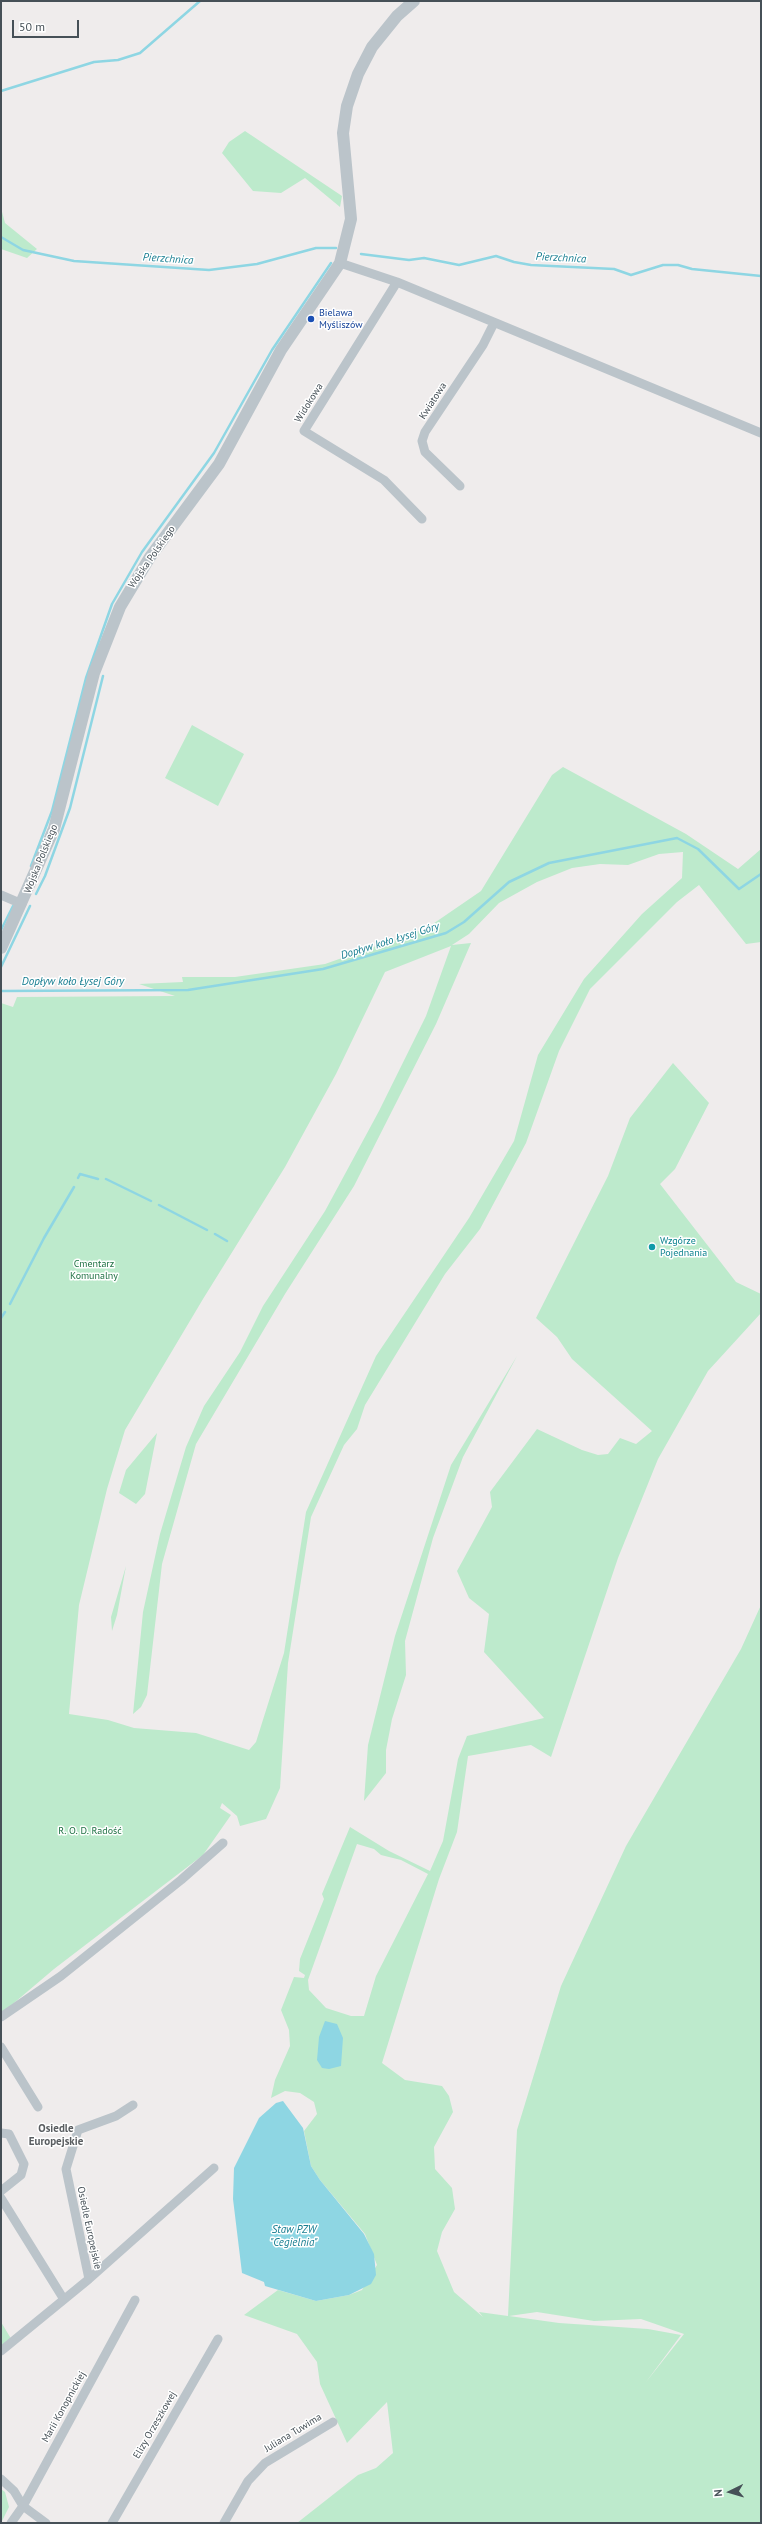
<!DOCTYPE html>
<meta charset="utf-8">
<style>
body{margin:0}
#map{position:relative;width:762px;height:2524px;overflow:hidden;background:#efecec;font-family:"PT Sans",sans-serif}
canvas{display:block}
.frame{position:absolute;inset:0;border:2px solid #465057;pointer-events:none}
.north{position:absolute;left:710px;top:2472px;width:40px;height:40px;-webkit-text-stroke:3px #fff;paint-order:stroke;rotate:265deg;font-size:11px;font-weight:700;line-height:16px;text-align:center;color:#465057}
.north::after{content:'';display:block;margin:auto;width:14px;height:18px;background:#465057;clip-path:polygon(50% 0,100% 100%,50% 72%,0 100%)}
.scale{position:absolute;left:12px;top:20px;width:67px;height:18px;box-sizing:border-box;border:2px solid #465057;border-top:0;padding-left:5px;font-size:12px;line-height:14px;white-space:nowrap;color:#465057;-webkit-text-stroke:3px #fff;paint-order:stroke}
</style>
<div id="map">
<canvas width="762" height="2524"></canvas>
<div class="frame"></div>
<div class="north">N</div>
<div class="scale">50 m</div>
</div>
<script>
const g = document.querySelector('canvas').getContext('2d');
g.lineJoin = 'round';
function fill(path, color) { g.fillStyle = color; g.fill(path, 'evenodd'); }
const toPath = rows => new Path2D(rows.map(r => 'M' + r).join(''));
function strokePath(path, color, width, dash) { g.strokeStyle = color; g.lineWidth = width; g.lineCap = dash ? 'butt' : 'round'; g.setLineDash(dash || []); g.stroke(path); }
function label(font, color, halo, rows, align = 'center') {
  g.font = font + ' "PT Sans",sans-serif'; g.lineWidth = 3; g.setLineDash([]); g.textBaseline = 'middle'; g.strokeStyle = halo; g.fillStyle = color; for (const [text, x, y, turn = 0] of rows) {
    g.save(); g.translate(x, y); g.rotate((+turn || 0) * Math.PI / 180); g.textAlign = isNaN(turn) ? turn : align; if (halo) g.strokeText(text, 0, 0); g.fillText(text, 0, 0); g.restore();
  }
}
fill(toPath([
 [245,131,342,196,340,207,305,178,281,193,253,191,222,153,229,142],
 [1,208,5,223,37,249,27,258,1,249],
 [192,725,244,754,218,806,165,778],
 [563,767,686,834,738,869,761,849,761,942,746,944,699,885,677,902,590,989,559,1051,526,1143,480,1229,445,1274,365,1405,357,1429,344,1445,311,1517,288,1663,280,1788,266,1819,240,1826,237,1816,222,1803,220,1808,231,1815,203,1855,54,1969,1,2014,1,1003,13,1007,17,997,175,996,139,984,183,982,182,977,235,977,325,964,427,928,481,891,552,775],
 [683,852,682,878,642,914,584,979,538,1055,514,1141,469,1218,376,1356,306,1512,284,1653,256,1742,249,1750,196,1733,134,1728,108,1720,69,1714,79,1605,107,1489,125,1430,203,1299,285,1167,336,1074,385,972,451,946,426,1016,379,1111,325,1211,263,1306,240,1352,204,1406,186,1447,160,1534,143,1612,133,1714,141,1707,147,1695,162,1564,196,1444,285,1294,354,1186,436,1024,471,943,452,945,469,934,499,903,537,882,572,868,600,864,628,865,659,854],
 [673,1063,709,1103,675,1169,660,1184,736,1282,761,1294,761,1313,708,1371,658,1459,618,1558,551,1757,531,1745,468,1756,457,1832,439,1879,382,2063,405,2080,442,2086,449,2096,453,2112,434,2147,435,2169,452,2188,455,2209,442,2232,437,2251,454,2292,483,2317,479,2312,508,2316,517,2130,561,1986,626,1846,741,1649,761,1605,761,2523,297,2523,358,2475,376,2468,393,2453,387,2402,347,2443,320,2384,317,2362,297,2334,244,2315,278,2290,316,2301,349,2295,362,2290,377,2265,365,2234,320,2180,311,2166,304,2131,317,2114,314,2102,300,2093,285,2091,271,2098,275,2080,290,2046,289,2030,281,2010,294,1977,304,1978,305,1975,299,1971,300,1959,324,1899,322,1894,350,1827,389,1851,430,1871,443,1841,458,1759,467,1736,544,1718,484,1652,489,1614,469,1598,457,1571,492,1507,490,1492,537,1429,582,1450,598,1455,608,1454,620,1438,636,1444,652,1431,572,1359,557,1337,536,1318,608,1176,630,1118],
 [357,1844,374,1849,381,1855,401,1860,428,1874,376,1976,364,2016,351,2016,326,2008,309,1990,308,1980],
 [537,2312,594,2321,641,2319,684,2334,646,2382,681,2335,648,2329,559,2323,509,2316],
 [517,1356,463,1457,433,1538,405,1641,406,1675,392,1719,386,1750,386,1773,364,1801,368,1745,395,1636,451,1465],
 [157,1433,145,1494,136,1504,119,1493,126,1470],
 [126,1566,117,1615,112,1631,111,1617],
 [1,2322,13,2342,1,2352],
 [1,2489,5,2492,9,2507,1,2523]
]), '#bdeacc');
fill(toPath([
 [325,2021,337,2024,343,2038,341,2066,329,2069,322,2068,317,2060,319,2037],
 [283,2101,303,2128,311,2166,320,2180,364,2234,374,2254,376,2275,371,2284,349,2295,316,2301,265,2286,264,2282,242,2273,233,2199,234,2168,259,2118,276,2103]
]), '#8ed6e3');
strokePath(toPath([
 [1,91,94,62,118,60,140,53,200,1],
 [1,237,23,250,74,261,209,270,257,264,316,248,336,248],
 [361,254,409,260,424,258,459,265,496,256,514,262,531,265,614,269,631,275,663,265,678,265,692,269,761,276],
 [31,866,52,811,86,678,112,604,142,552,214,453,272,350,331,263],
 [36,894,45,876,70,808,103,676],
 [1,930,13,906],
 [1,967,30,906],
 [1,991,188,990,323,969,446,933,464,922,509,882,549,863,677,838,698,849,739,889,761,874],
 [78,1178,80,1174,98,1179],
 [106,1179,151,1201],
 [159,1205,207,1230],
 [215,1234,227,1241],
 [10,1304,44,1238,74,1187],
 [1,1318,5,1312]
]), '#8ed6e3', 2.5);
strokePath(toPath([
 [340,263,397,282,761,433],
 [397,282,304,431,384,480,422,519],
 [460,486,425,452,422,441,425,432,483,345,494,323],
 [1,895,22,904],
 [1,2017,61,1976,181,1880,223,1843],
 [1,2047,38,2107],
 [1,2133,9,2134,24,2164,21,2175,1,2191],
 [1,2198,63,2298],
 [89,2279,214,2168],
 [1,2351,89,2279,66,2169,78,2130,116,2116,133,2105],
 [1,2479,14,2491,23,2506,46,2523],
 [11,2523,23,2506,135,2300],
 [112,2523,218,2339],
 [224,2523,248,2481,265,2463,333,2422]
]), '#bbc4ca', 9);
strokePath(toPath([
 [1,948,54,829,94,673,120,607,150,557,219,464,281,350,340,263,351,219,343,133,347,106,358,74,372,47,397,16,414,1]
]), '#bbc4ca', 12);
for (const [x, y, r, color] of [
 [311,319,4,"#1a4fb4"],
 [652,1247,4,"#0f9aa8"]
]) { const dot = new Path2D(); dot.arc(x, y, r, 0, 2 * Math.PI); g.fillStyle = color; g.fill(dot); strokePath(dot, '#fff', 1.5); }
label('10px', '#164399', '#fff', [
 ["Bielawa",319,313],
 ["Myśliszów",319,325]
], 'left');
label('10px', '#465057', '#fff', [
 ["Kwiatowa",433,401,-57],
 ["Widokowa",309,403,-58],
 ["Wojska Polskiego",152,557,-55],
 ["Wojska Polskiego",41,859,-68],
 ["Osiedle Europejskie",89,2228,78],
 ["Marii Konopnickiej",64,2407,-61],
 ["Elizy Orzeszkowej",155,2425,-60],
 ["Juliana Tuwima",293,2433,-31]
]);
label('10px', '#0d838f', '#fff', [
 ["Wzgórze",660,1241],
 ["Pojednania",660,1253]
], 'left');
label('10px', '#1e7143', '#fff', [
 ["Cmentarz",94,1264],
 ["Komunalny",94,1276],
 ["R. O. D. Radość",90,1831]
]);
label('italic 11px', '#187e91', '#fff', [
 ["Pierzchnica",561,258,3],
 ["Pierzchnica",168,259,4],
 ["Dopływ koło Łysej Góry",390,941,-17],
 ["Dopływ koło Łysej Góry",73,982],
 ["Staw PZW",294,2230],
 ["\"Cegielnia\"",294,2243]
]);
label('bold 11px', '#595d60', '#fff', [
 ["Osiedle",56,2129],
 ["Europejskie",56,2142]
]);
</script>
